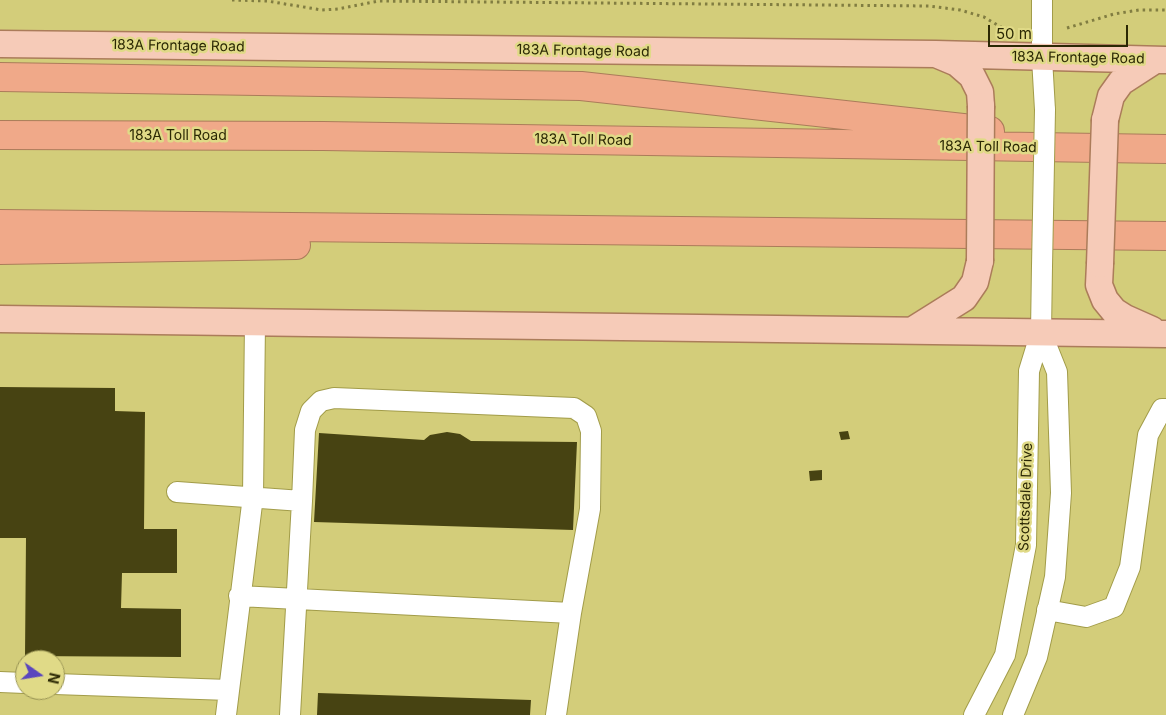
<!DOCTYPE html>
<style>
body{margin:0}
#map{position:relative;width:1166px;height:715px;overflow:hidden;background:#d3cd7a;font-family:Inter,sans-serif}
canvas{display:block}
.north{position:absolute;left:15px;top:650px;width:50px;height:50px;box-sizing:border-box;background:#e0da87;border:1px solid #989353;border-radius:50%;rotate:103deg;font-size:14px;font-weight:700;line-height:20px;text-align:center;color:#2b2804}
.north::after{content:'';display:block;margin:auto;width:18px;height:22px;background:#5a46be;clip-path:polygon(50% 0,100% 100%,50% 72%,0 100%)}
.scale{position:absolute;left:988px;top:25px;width:140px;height:22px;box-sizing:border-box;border:2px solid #2b2804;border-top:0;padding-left:6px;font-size:15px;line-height:18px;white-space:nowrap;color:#2b2804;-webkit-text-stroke:4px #e0da87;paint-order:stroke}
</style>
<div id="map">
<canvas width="1166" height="715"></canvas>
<div class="north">N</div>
<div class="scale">50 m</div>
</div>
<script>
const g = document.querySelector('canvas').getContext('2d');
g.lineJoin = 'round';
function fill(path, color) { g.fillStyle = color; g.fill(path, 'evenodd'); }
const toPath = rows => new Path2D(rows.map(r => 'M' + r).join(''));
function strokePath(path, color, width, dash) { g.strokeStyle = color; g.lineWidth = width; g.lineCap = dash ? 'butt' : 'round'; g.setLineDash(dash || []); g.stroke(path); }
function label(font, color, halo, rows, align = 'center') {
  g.font = font + ' Inter,sans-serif'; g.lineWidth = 5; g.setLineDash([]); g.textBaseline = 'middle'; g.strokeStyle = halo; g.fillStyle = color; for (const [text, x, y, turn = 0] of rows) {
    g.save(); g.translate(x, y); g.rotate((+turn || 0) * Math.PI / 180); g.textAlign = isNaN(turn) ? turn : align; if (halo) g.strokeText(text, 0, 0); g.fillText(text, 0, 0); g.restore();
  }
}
fill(toPath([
 [0,387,115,388,115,411,145,412,144,529,177,529,177,573,122,573,121,608,181,609,181,657,25,656,26,538,0,538],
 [848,431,850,439,841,440,839,432],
 [447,432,460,434,471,441,577,442,573,530,314,522,319,433,424,440,430,435],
 [822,470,822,480,810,481,809,471],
 [318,693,531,700,530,715,317,715]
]), '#474312');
const minor = toPath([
 [1042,0,1042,58,1045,110],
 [177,492,302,501,305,430,311,411,321,401,334,398,574,408,586,416,591,431,590,509,571,613,239,596],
 [1047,610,1086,617,1114,607,1130,567,1148,435,1162,409,1166,409],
 [0,682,25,683],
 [55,684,229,690],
 [226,715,253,496,255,322],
 [290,715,302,501],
 [556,715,571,613],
 [974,715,1005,655,1026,545,1029,371,1041,332,1042,266],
 [1013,715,1037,657,1055,577,1061,493,1057,372,1041,332]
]);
const major = toPath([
 [0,44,936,54,1166,60],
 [938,55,957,63,972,76,980,92,981,106],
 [1105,120,1111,96,1121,82,1155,60],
 [1100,264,1099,285,1105,300,1114,311,1125,318,1152,330],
 [0,319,1166,334],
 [913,330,964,298,975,282,980,261]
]);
const highway = toPath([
 [0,77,581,86,990,131],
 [0,135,323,136,1166,149],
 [0,224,1166,236],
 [0,250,296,245]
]);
strokePath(minor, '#a29c49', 22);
strokePath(major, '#ab7c5a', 29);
strokePath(highway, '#ab7c5a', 30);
strokePath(toPath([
 [232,0,267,1,322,10,338,9,379,1,929,6,960,10,984,17,1004,29,1013,29],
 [1067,28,1114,14,1139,10,1166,10]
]), '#817d41', 3, [2.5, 4]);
strokePath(minor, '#fff', 20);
strokePath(major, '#f6cbb8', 26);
strokePath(highway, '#f0a989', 28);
const minorBridge = toPath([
 [1042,266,1045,110]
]);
const majorBridge = toPath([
 [980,261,981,106],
 [1100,264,1105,120]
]);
strokePath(minorBridge, '#a29c49', 22, []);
strokePath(majorBridge, '#ab7c5a', 29, []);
strokePath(minorBridge, '#fff', 20);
strokePath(majorBridge, '#f6cbb8', 26);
label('14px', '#2b2804', '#e0da87', [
 ["183A Frontage Road",178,46,1],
 ["183A Frontage Road",583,51,1],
 ["183A Frontage Road",1078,58,1],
 ["183A Toll Road",178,136],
 ["183A Toll Road",583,140,1],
 ["183A Toll Road",988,147,1],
 ["Scottsdale Drive",1026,497,-88]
]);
</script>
